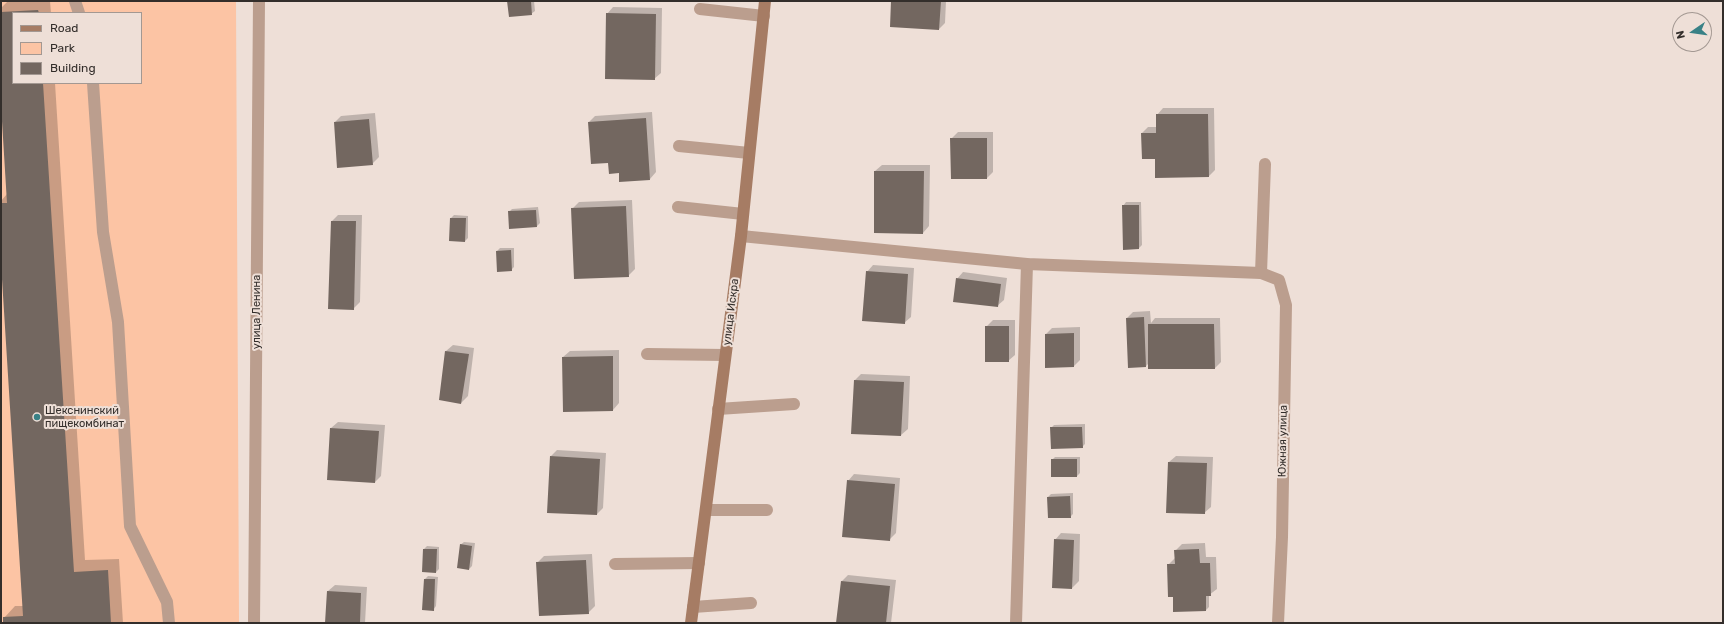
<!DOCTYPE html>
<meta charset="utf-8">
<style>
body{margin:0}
#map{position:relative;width:1724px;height:624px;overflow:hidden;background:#eedfd7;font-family:Rubik,sans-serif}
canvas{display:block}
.frame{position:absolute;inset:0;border:2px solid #332e2b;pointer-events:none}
.legend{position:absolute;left:12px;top:12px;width:130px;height:72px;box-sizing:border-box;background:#eedfd7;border:1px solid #a39892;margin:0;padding:5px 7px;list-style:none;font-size:12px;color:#332e2b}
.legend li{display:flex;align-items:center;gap:8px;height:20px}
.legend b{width:20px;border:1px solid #a39892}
.north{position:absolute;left:1672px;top:12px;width:40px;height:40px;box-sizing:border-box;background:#eedfd7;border:1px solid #a39892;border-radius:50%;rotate:257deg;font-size:11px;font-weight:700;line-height:16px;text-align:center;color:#332e2b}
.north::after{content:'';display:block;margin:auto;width:14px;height:18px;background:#398186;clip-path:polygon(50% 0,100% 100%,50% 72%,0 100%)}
</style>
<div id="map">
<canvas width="1724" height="624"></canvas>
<div class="frame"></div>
<ul class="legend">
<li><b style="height:5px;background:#a67c64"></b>Road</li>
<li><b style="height:11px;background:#fcc4a4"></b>Park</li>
<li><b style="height:11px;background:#736760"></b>Building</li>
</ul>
<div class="north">N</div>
</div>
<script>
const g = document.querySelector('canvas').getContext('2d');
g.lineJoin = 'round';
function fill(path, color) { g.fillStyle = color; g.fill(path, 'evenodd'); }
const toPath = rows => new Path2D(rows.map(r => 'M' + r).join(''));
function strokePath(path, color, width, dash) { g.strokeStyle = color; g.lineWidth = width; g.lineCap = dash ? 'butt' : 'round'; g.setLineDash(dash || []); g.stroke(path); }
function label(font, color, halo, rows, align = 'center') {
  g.font = font + ' Rubik,sans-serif'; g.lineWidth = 4; g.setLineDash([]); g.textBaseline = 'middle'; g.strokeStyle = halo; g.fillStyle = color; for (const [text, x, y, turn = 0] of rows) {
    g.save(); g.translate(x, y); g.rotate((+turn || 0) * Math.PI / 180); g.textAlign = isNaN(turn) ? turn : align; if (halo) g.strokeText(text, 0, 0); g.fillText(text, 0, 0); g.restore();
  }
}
fill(toPath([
 [1,1,236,1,239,623,1,623],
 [13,13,141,13,141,83,13,83]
]), '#fcc4a4');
fill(toPath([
 [8,1,50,1,51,13,13,13,13,83,55,83,85,560,119,559,123,623,4,623,4,618,15,606,23,606,1,247,1,201,7,194,1,89,1,8],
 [508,1,534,1,535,11,531,14],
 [892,1,946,1,945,23,939,29],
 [613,7,662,8,661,73,654,79,607,14],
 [1163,108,1214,108,1215,170,1209,176,1156,158,1142,133,1148,127,1157,127,1157,115],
 [652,112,656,172,650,179,620,181,620,172,609,162,589,122,595,116],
 [375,113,379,157,372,164,335,122,341,116],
 [958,132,993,132,993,172,987,178,951,139],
 [882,165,930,165,929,226,923,233,875,171],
 [632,200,635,269,628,276,572,209,579,202],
 [1126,202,1141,202,1142,245,1139,248,1123,206],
 [538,207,540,223,537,226,509,212,512,209],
 [338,215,362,215,360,302,353,309,332,221],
 [454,215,468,216,468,238,465,241,451,218],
 [500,248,514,248,514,267,511,270,497,251],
 [873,265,914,268,911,317,904,323,867,272],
 [963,272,1007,278,1004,300,997,306,957,279],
 [1150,311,1151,323,1155,318,1220,318,1221,362,1215,368,1149,363,1146,366,1127,318,1133,312],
 [993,320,1015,320,1015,355,1008,361,986,327],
 [1080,327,1080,360,1074,366,1046,334,1052,328],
 [453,345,474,348,468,396,461,403,440,399,446,351],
 [619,350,619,403,613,410,564,411,563,357,570,351],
 [861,374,910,376,908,429,901,435,852,433,855,380],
 [338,422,385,425,381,476,375,482,328,479,331,428],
 [1085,424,1085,444,1082,447,1051,428,1054,425],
 [557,450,606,453,603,508,597,514,551,456],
 [1176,456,1213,457,1211,507,1204,513,1169,462],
 [1055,457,1080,457,1080,473,1077,476,1052,460],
 [854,474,900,478,896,533,889,540,848,481],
 [1073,493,1073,514,1070,517,1048,497,1051,494],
 [1061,533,1080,534,1079,581,1072,588,1053,587,1055,540],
 [464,542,475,543,472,566,469,569,460,545],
 [1205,543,1206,557,1216,557,1217,589,1209,595,1209,607,1206,610,1174,597,1168,565,1175,558,1176,550,1182,544],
 [427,546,439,547,439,569,436,572,424,549],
 [592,554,595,606,588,613,538,562,544,556],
 [848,575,896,580,891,623,837,623,842,581],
 [428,576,438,577,436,606,433,610,425,579],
 [335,585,367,587,365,623,326,623,328,591]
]), '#0003');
fill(toPath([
 [507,1,531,1,532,15,509,17],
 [891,1,941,1,939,30,890,27],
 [38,10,39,13,13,13,13,83,43,83,74,572,108,570,111,623,3,623,3,617,23,616,1,263,1,203,7,203,1,105,1,12],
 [606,13,656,14,655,80,605,79],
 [1156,114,1208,114,1209,177,1155,178,1155,159,1142,159,1141,133,1156,133],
 [646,118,650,180,619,182,619,173,609,174,608,163,591,164,588,122],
 [369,119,373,165,337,168,334,122],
 [950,138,987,138,987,179,951,179],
 [874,171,924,171,923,234,874,233],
 [1122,205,1139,205,1139,249,1123,250],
 [626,206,629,277,574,279,571,208],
 [536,210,537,227,509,229,508,211],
 [450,218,466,218,465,242,449,241],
 [331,221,356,221,354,310,328,309],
 [511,250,512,271,497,272,496,251],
 [866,271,908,274,905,324,862,321],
 [956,278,1001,284,998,307,953,302],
 [1144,317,1146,367,1128,368,1126,318],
 [1148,324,1214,324,1215,369,1148,369],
 [985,326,1009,326,1009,362,985,362],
 [1074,333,1074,367,1045,368,1045,334],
 [445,351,469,354,461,404,439,400],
 [613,356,613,411,563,412,562,357],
 [854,380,904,382,901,436,851,434],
 [1050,427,1082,427,1083,448,1051,449],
 [330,428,379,431,375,483,327,480],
 [550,456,600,459,597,515,547,513],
 [1051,459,1077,459,1077,477,1051,477],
 [1168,462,1207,463,1205,514,1166,513],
 [847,480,895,484,890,541,842,537],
 [1070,496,1071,518,1048,518,1047,497],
 [1054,539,1074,540,1072,589,1052,588],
 [460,544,472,546,469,570,457,568],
 [423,549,437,549,436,573,422,572],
 [1199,549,1200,563,1210,563,1211,596,1206,596,1206,611,1173,612,1173,597,1168,597,1167,564,1175,564,1174,550],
 [586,560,589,614,539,616,536,562],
 [424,579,435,579,434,611,422,610],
 [841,581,890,586,886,623,836,623],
 [327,591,361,593,360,623,325,623]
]), '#736760');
strokePath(toPath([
 [75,1,79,13],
 [700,9,764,16],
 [93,83,103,232,118,322,130,526,167,602,169,623],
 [679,146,749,153],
 [678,207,743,214],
 [1261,273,1265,164],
 [647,354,725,355],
 [718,409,794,404],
 [706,510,767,510],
 [615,564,699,563],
 [693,607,751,603],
 [1016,623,1027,264]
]), '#bb9e8e', 12);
strokePath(toPath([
 [741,236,1027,264,1261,273,1279,280,1286,305,1282,537,1278,623],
 [254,623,259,1]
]), '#bb9e8e', 12);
strokePath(toPath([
 [691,623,741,236,765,1]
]), '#a67c64', 12);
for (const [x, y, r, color] of [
 [37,417,4,"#398186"]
]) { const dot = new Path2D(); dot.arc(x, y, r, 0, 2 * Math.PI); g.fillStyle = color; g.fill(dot); strokePath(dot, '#eedfd7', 1.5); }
label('11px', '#332e2b', '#eedfd7', [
 ["улица Ленина",257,312,-90],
 ["улица Искра",731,312,-83],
 ["Южная улица",1283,441,-89]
]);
label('11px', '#332e2b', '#eedfd7', [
 ["Шекснинский",45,411],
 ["пищекомбинат",45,424]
], 'left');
</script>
